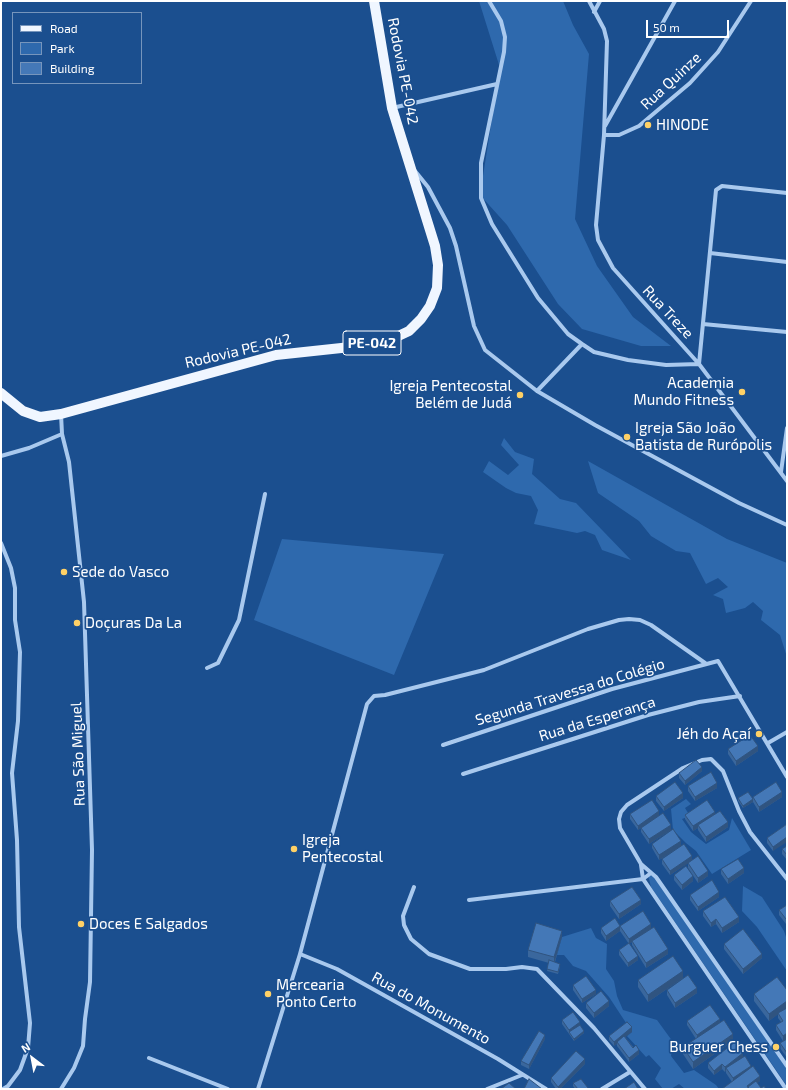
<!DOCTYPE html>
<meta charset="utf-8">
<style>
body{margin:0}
#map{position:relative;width:788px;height:1090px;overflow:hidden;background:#1b4f8f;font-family:"Exo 2",sans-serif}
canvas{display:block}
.frame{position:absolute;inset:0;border:2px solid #fff;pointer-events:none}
.legend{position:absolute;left:12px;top:12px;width:130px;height:72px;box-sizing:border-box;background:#1b4f8f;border:1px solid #7695bc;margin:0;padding:5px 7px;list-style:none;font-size:12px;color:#fff}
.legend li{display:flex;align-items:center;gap:8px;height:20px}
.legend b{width:20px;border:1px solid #7695bc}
.north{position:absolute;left:12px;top:1038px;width:40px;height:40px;-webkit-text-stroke:3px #1b4f8f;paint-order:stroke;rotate:328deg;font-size:11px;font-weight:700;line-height:16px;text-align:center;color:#fff}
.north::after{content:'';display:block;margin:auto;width:14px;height:18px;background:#fff;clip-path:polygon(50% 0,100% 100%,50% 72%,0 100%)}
.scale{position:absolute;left:646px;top:20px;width:83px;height:18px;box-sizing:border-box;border:2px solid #fff;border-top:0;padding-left:5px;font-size:12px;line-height:14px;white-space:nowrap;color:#fff;-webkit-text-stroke:3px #1b4f8f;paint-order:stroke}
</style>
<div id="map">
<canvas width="788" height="1090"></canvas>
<div class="frame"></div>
<ul class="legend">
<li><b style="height:5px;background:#f0f6ff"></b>Road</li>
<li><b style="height:11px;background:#2e69ad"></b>Park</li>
<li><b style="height:11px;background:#4478b7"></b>Building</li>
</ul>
<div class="north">N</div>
<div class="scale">50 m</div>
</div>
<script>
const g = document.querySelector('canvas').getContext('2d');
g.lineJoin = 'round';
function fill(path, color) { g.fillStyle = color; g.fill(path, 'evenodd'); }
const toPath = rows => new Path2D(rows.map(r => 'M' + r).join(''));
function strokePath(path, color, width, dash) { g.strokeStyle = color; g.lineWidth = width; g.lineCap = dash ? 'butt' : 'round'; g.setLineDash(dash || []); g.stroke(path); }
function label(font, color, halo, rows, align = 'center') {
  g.font = font + ' "Exo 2",sans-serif'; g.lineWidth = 3.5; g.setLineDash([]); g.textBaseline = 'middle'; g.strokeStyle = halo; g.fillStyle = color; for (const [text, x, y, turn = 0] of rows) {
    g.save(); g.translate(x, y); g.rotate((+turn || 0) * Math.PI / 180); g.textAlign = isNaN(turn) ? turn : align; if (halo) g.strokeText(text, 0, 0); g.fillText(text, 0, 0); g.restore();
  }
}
fill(toPath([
 [479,1,563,1,573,25,589,54,575,219,597,266,633,317,671,346,641,346,582,329,558,304,507,225,480,195,500,68],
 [504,438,515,452,534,459,532,474,560,499,576,503,631,560,602,550,595,535,585,531,577,533,534,524,538,510,531,496,516,493,506,488,483,472,489,461,508,475,519,465,501,445],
 [588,461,727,539,787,563,787,657,780,635,761,620,763,611,753,602,745,608,726,613,723,599,713,595,728,587,718,578,706,584,690,553,676,551,651,536,639,521,598,493],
 [282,539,444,554,394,675,254,620],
 [686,799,691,804,685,808,690,816,682,819,691,832,706,844,729,830,732,818,751,850,712,874,696,851,686,843,673,830,671,809],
 [648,875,655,877,787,1069,787,1086,651,887],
 [743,886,762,897,784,931,787,940,787,971,757,927,742,911],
 [591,928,596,938,607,944,606,969,614,981,617,996,623,1010,657,1020,673,1042,671,1056,684,1073,694,1070,716,1085,719,1089,685,1089,679,1084,671,1089,663,1089,655,1079,661,1068,649,1055,646,1057,627,1036,632,1032,609,997,586,971,573,966,564,955,557,955,562,937]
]), '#2e69ad');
strokePath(toPath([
 [489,1,501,21,505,37,504,52,481,163,481,198,492,224,538,298,568,334,582,344,594,352,628,360,666,365,699,364,716,190,722,186,787,193],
 [589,1,604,29,607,41,604,135,596,225,598,240,613,268,699,364,787,481],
 [594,12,600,1],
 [392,108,497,84],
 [605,126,675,1],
 [604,135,619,135,639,126,690,83,718,52,751,1],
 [415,171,428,187,450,228,456,246,474,326,485,350,537,391,595,425,739,503,787,525],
 [710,253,787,262],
 [703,324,787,332],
 [537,391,582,344],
 [1,456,29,448,62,434],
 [781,472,787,428],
 [1,543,11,568,15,588,15,620,20,652,18,721,12,773,17,840,19,927,30,1023,28,1048,20,1070,8,1086,3,1089],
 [207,668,218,663,239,620,265,494],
 [768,743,787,732],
 [443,745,612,689,718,661,787,777],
 [463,774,648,715,699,702,740,696],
 [641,865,643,879,786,1089],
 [787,879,750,832,739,811,723,771,711,759,702,760,683,768,627,805,621,812,619,819,620,828,641,864,656,877,787,1066],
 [414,887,403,916,404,925,411,939,429,954,470,969,506,969,522,967,537,969,594,1028,645,1089],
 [469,900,643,879,651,873],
 [300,954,337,969,498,1059,546,1089],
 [149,1058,228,1089],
 [61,1089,74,1068,83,1046,85,1019,90,982,92,850,84,602,69,462,62,434,61,414],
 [258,1089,300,954,367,704,374,696,385,695,484,670,588,629,619,620,629,619,640,620,651,625,705,663],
 [487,1089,522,1075],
 [602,1089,630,1072]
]), '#a9c9ee', 4);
strokePath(toPath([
 [1,393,23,411,40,417,61,414,276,355,360,346,394,338,409,331,421,319,430,306,437,288,438,265,435,246,392,108,374,1]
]), '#f0f6ff', 10);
fill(toPath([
 [728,749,758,751,736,766,728,754],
 [702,771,685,785,679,778,679,773],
 [688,786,717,788,695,801,688,791],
 [656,796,683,798,664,811,656,801],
 [753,797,782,797,759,812,753,802,743,808,738,801,738,798,753,799],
 [630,814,659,815,671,830,649,844,641,832,641,828,638,830,630,819],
 [715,814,728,827,706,842,698,830,698,828,693,831,685,819,685,815],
 [787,824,773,851,767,843,767,838],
 [652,844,681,846,659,860,652,848],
 [787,846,787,860,782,854,782,849],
 [662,859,692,861,708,876,698,883,688,868,688,863,670,875,662,864],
 [721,869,744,873,728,884,721,874],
 [674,875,693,881,682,890,674,880],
 [690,895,719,897,698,911,690,900],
 [610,901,641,904,619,919,610,906],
 [787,905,787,923,786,924,779,915,779,910],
 [703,911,739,922,722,933,716,924,711,927,703,916],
 [620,926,651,928,668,954,646,968,632,945,632,942,629,944,620,931,606,941,601,933,601,928],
 [562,937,555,962,560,966,558,974,547,971,549,963,528,957,528,950],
 [724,944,762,958,743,974,724,949],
 [619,950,638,960,628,967,619,955],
 [683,978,648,1002,638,987,638,980],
 [573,985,596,994,582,1003,573,990],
 [667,990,697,993,675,1008,667,995],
 [754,994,787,1008,787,1038,783,1041,776,1030,776,1025,781,1022,778,1018,778,1014,769,1021,754,1001],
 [586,1003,609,1006,594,1018,586,1008],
 [562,1020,580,1025,584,1033,574,1041,562,1024],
 [687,1021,720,1023,733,1041,693,1069,683,1054,683,1047,696,1039,687,1025],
 [632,1032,625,1037,639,1054,629,1062,617,1046,617,1044,614,1046,609,1040,609,1036],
 [545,1039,529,1069,521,1065,521,1061],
 [787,1039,787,1058,780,1048,780,1043],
 [735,1042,743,1053,743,1058,742,1059,745,1056,751,1066,751,1068,753,1066,760,1076,760,1081,757,1083,761,1088,764,1086,766,1089,722,1089,732,1082,726,1073,726,1070,725,1072,722,1069,714,1075,708,1068,708,1063],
 [585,1064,560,1089,556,1089,551,1082,551,1078],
 [573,1083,588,1089,575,1089,573,1086]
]), '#3a679d');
fill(toPath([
 [758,746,758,751,736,766,736,761],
 [702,767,702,771,685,785,685,781],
 [717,783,717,788,695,801,695,797],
 [782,792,782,797,759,812,759,807],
 [683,793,683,798,664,811,664,807],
 [753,799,753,802,743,808,743,806],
 [659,811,659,816,638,830,638,826],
 [715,812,715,816,698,825,698,828,693,831,693,826],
 [728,822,728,827,706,842,706,837],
 [671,825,671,830,649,844,649,839],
 [787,837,787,842,773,851,773,847],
 [681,841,681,846,659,860,659,855],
 [692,856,692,861,670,875,670,871],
 [744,868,744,873,728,884,728,879],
 [708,871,708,876,698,883,698,878],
 [693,876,693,881,682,890,682,885],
 [719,892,719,897,698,911,698,907],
 [641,900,641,904,619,919,619,914],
 [739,917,739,922,722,933,722,928],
 [787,918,787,923,786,924,786,919],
 [716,919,716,924,711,927,711,923],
 [651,924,651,929,632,941,632,942,629,944,629,939],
 [620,926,620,931,606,941,606,936],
 [562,931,562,937,554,964,554,957],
 [668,949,668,954,646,968,646,963],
 [762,954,762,958,743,974,743,969],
 [638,956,638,960,628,967,628,963],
 [683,971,683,978,648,1002,648,995],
 [697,988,697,993,675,1008,675,1003],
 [596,990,596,994,582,1003,582,999],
 [609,1001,609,1006,594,1018,594,1013],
 [787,1001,787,1008,769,1021,769,1014],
 [720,1019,720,1024,697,1039,697,1035],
 [580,1022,580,1027,569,1032,569,1030],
 [632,1027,632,1032,618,1043,617,1042,617,1044,614,1046,614,1042],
 [584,1031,584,1033,574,1041,574,1039],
 [787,1033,787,1038,783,1041,783,1036],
 [733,1034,733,1041,693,1069,693,1062],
 [545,1035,545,1039,529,1069,529,1065],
 [639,1050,639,1054,629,1062,629,1058],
 [743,1053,743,1058,726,1068,726,1070,725,1072,725,1067],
 [585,1059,585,1064,560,1089,558,1089,558,1087],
 [722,1064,722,1069,714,1075,714,1071],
 [751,1066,751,1070,733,1083,733,1078],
 [760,1076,760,1081,749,1089,747,1086]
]), '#305480');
const building = toPath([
 [750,735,758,746,736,761,728,749,750,735],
 [696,760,702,767,685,781,679,773,696,760],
 [711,772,717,783,695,797,688,786,711,772],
 [675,782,683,793,664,807,656,796,675,782],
 [776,782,782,792,759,807,753,797,776,782],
 [748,792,753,799,743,806,738,798,748,792],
 [652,800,659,811,638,826,630,814,652,800],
 [707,800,715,812,693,826,685,815,707,800],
 [720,811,728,822,706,837,698,825,720,811],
 [663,813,671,825,649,839,641,828,663,813],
 [787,824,787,837,773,847,767,838,787,824],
 [673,829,681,841,659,855,652,844,673,829],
 [684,844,692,856,670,871,662,859,684,844],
 [787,846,787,855,782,849,787,846],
 [698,856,708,871,698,878,688,863,698,856],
 [738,859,744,868,728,879,721,869,738,859],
 [686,866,693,876,682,885,674,875,686,866],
 [712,880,719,892,698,907,690,895,712,880],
 [632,887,641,900,619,914,610,901,632,887],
 [725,897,739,917,722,928,716,919,711,923,703,911,725,897],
 [787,905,787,918,786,919,779,910,787,905],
 [643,911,651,924,629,939,620,926,606,936,601,928,615,918,620,926,643,911],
 [536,923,562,931,554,957,528,950,536,923],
 [654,927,668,949,646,963,632,941,654,927],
 [743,929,762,954,743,969,724,944,743,929],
 [629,943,638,956,628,963,619,950,629,943],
 [673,956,683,971,648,995,638,980,673,956],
 [549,960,560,964,558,972,547,969,549,960],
 [688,975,697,988,675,1003,667,990,688,975],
 [586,976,596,990,582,999,573,985,586,976],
 [777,977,787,990,787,1001,769,1014,754,994,777,977],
 [601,991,609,1001,594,1013,586,1003,601,991],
 [710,1005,720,1019,697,1035,687,1021,710,1005],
 [787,1008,787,1033,783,1036,776,1025,783,1021,778,1013,787,1008],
 [573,1012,580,1022,569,1030,562,1020,573,1012],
 [724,1020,733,1034,693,1062,683,1047,724,1020],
 [627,1022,632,1027,614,1042,609,1036,627,1022],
 [580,1025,584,1031,574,1039,569,1032,580,1025],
 [539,1031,545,1035,529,1065,521,1061,539,1031],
 [624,1036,633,1048,636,1045,639,1050,629,1058,617,1042,624,1036],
 [787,1039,787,1053,780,1043,787,1039],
 [735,1042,743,1053,725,1067,722,1064,714,1071,708,1063,735,1042],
 [576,1051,585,1059,558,1087,551,1078,576,1051],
 [745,1056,751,1066,733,1078,726,1068,745,1056],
 [753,1066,760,1076,747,1086,749,1089,722,1089,753,1066],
 [529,1079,542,1089,524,1089,529,1079],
 [581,1079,588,1088,587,1089,578,1089,573,1083,581,1079],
 [756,1081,761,1088,760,1089,749,1089,748,1087,756,1081],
 [634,1082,638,1089,624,1089,634,1082],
 [509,1083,516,1089,501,1089,509,1083],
 [764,1086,766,1089,760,1089,764,1086]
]);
fill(building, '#4478b7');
strokePath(building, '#305480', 1);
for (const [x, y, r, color] of [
 [648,125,4,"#ffd166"],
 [742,392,4,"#ffd166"],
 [520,395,4,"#ffd166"],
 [627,437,4,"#ffd166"],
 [64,572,4,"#ffd166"],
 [77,623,4,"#ffd166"],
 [759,734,4,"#ffd166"],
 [294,849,4,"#ffd166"],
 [81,924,4,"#ffd166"],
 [268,994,4,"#ffd166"],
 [776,1047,4,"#ffd166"]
]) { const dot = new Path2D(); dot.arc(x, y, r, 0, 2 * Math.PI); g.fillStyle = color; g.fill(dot); strokePath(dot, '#1b4f8f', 1.5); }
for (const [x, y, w] of [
 [372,343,58]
]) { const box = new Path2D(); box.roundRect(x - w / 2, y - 12, w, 24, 3); g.fillStyle = '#1b4f8f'; g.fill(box); strokePath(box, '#fff', 1); }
label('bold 14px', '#fff', null, [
 ["PE-042",372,343]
]);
label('15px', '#fff', '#1b4f8f', [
 ["Rodovia PE-042",403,71,79],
 ["Rua Quinze",671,81,-43],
 ["Rua Treze",668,312,47],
 ["Rodovia PE-042",238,351,-13],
 ["Segunda Travessa do Colégio",570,692,-17],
 ["Rua da Esperança",597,719,-17],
 ["Rua São Miguel",78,754,-92],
 ["Rua do Monumento",431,1008,29]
]);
label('15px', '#fff', '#1b4f8f', [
 ["HINODE",656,125],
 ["Academia",734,383,"right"],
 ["Mundo Fitness",734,400,"right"],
 ["Igreja Pentecostal",512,386,"right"],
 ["Belém de Judá",512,403,"right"],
 ["Igreja São João",635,428],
 ["Batista de Rurópolis",635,445],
 ["Sede do Vasco",72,572],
 ["Doçuras Da La",85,623],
 ["Jéh do Açaí",751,734,"right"],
 ["Igreja",302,840],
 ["Pentecostal",302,857],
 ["Doces E Salgados",89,924],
 ["Mercearia",276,985],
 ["Ponto Certo",276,1002],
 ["Burguer Chess",768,1047,"right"]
], 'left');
</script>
